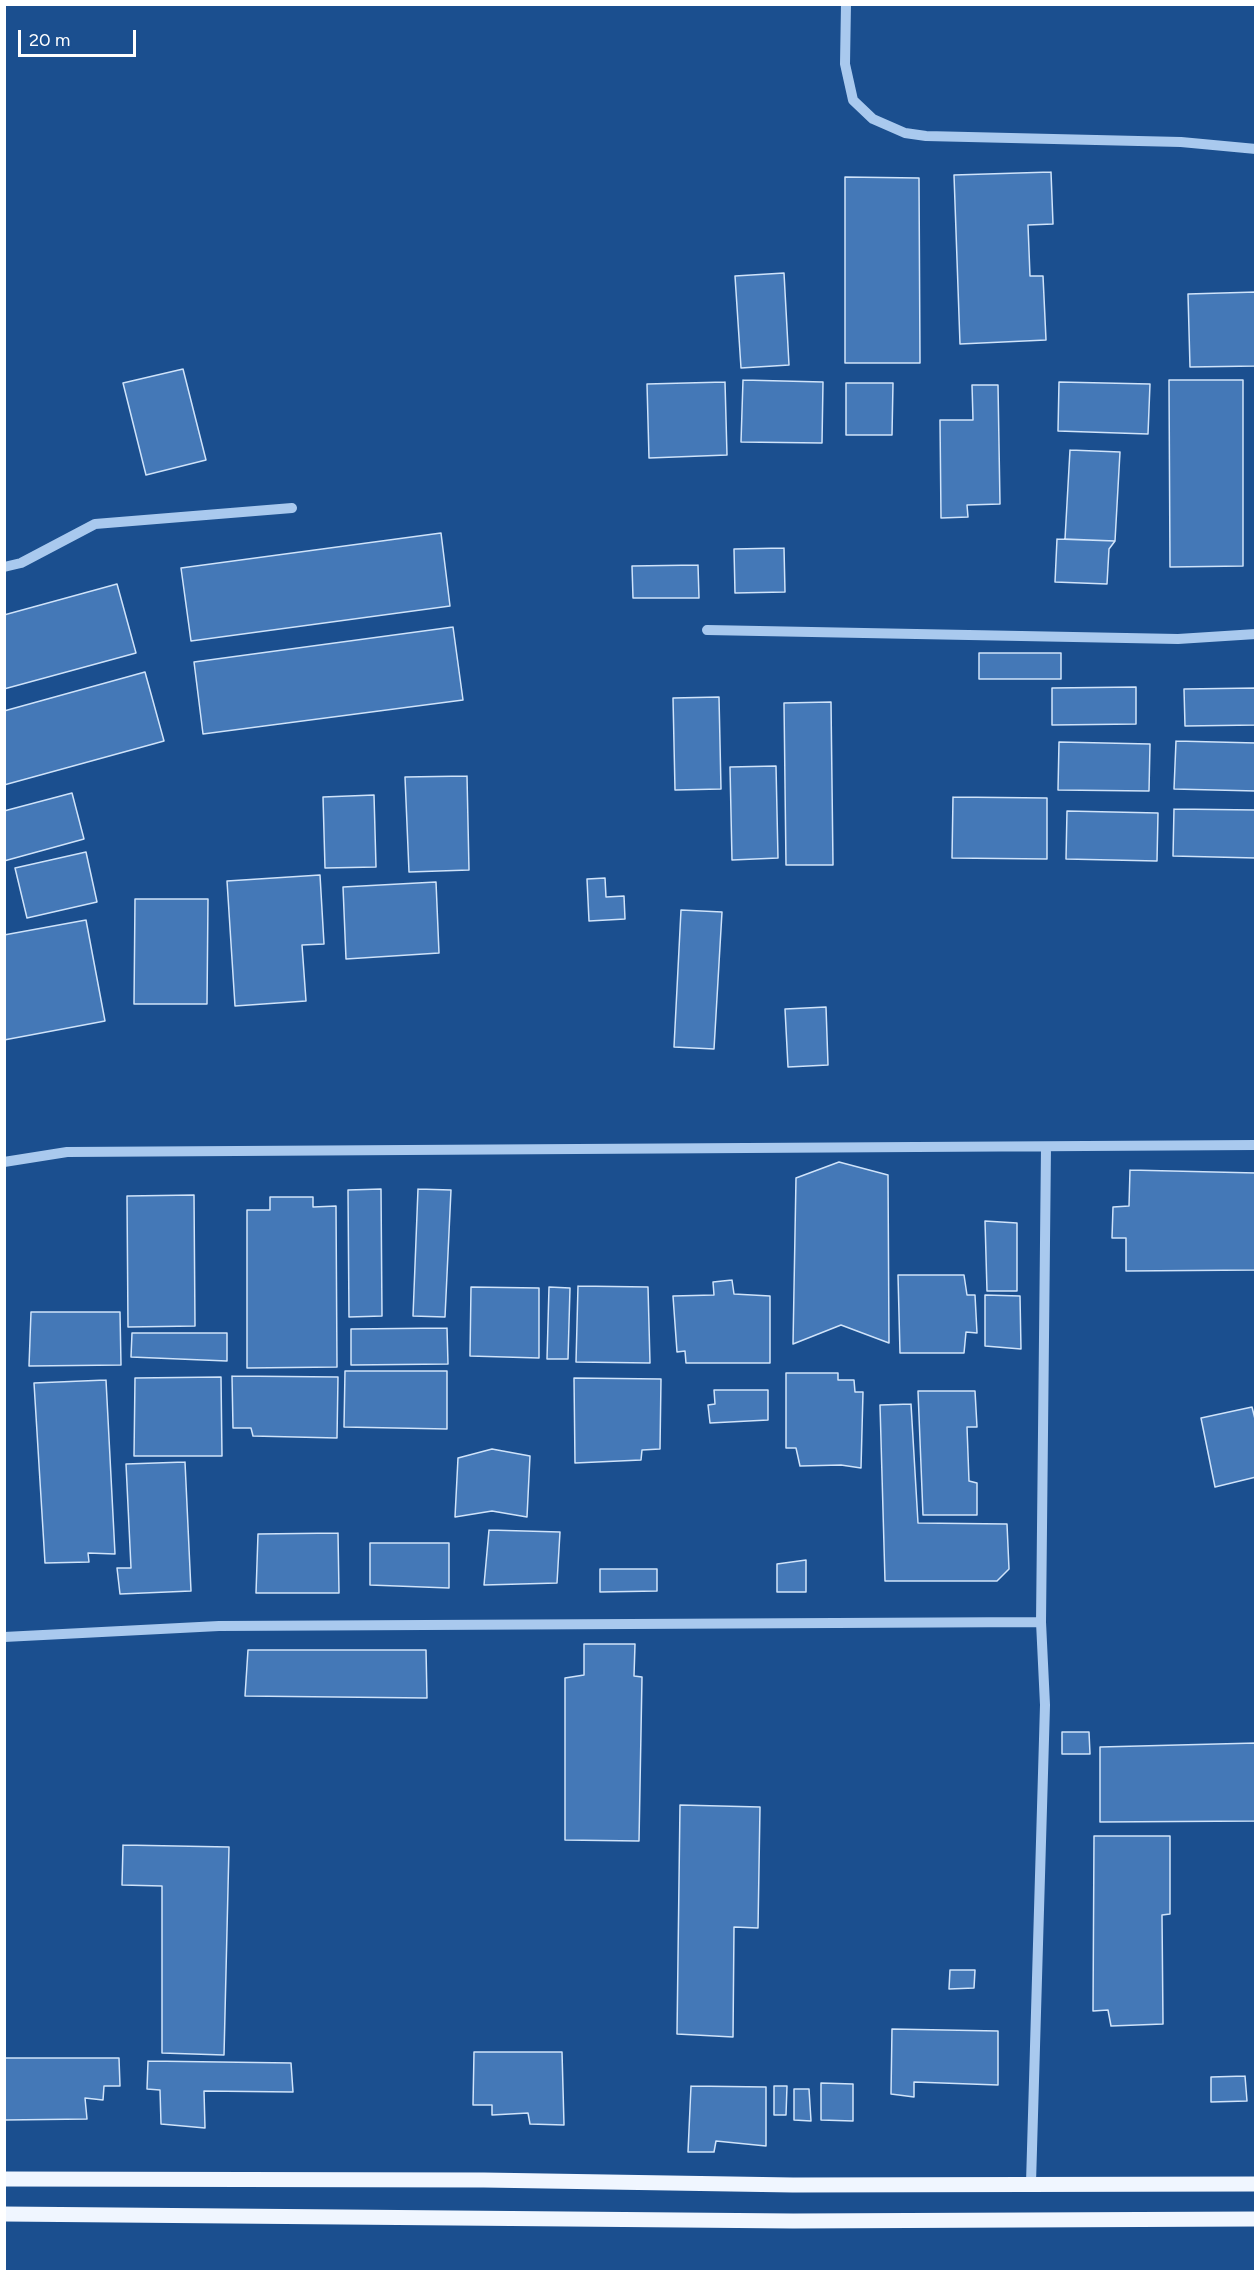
<!DOCTYPE html>
<style>
body{margin:0}
#map{position:relative;width:1260px;height:2276px;overflow:hidden;background:#1b4f8f;font-family:Figtree,sans-serif}
canvas{display:block}
.frame{position:absolute;inset:0;border:6px solid #fff;pointer-events:none}
.scale{position:absolute;left:18px;top:30px;width:118px;height:27px;box-sizing:border-box;border:3px solid #fff;border-top:0;padding-left:8px;font-size:18px;line-height:21px;white-space:nowrap;color:#fff;-webkit-text-stroke:4px #1b4f8f;paint-order:stroke}
</style>
<div id="map">
<canvas width="1260" height="2276"></canvas>
<div class="frame"></div>
<div class="scale">20 m</div>
</div>
<script>
const g = document.querySelector('canvas').getContext('2d');
g.lineJoin = 'round';
function fill(path, color) { g.fillStyle = color; g.fill(path, 'evenodd'); }
const toPath = rows => new Path2D(rows.map(r => 'M' + r).join(''));
function strokePath(path, color, width, dash) { g.strokeStyle = color; g.lineWidth = width; g.lineCap = dash ? 'butt' : 'round'; g.setLineDash(dash || []); g.stroke(path); }
const building = toPath([
 [1051,172,1053,224,1028,225,1030,276,1043,276,1046,340,960,344,954,175,1051,172],
 [845,177,919,178,920,363,845,363,845,177],
 [784,273,789,365,741,368,735,276,784,273],
 [1256,292,1256,366,1190,367,1188,294,1256,292],
 [183,369,206,460,146,475,123,383,183,369],
 [743,380,823,382,822,443,741,442,743,380],
 [1169,380,1243,380,1243,566,1170,567,1169,380],
 [725,382,727,455,649,458,647,384,725,382],
 [1059,382,1150,384,1148,434,1058,431,1059,382],
 [846,383,893,383,892,435,846,435,846,383],
 [972,385,998,385,1000,504,967,505,968,517,941,518,940,420,973,420,972,385],
 [1070,450,1120,452,1115,541,1065,539,1070,450],
 [441,533,450,606,191,641,181,568,441,533],
 [1057,539,1115,541,1109,549,1107,584,1055,582,1057,539],
 [784,548,785,592,735,593,734,549,784,548],
 [698,565,699,598,633,598,632,566,698,565],
 [117,584,136,653,4,689,4,615,117,584],
 [453,627,463,700,203,734,194,662,453,627],
 [979,653,1061,653,1061,679,979,679,979,653],
 [145,672,164,741,4,785,4,711,145,672],
 [1136,687,1136,724,1052,725,1052,688,1136,687],
 [1256,688,1256,725,1185,726,1184,689,1256,688],
 [719,697,721,789,675,790,673,698,719,697],
 [831,702,833,865,786,865,784,703,831,702],
 [1176,741,1256,743,1256,791,1174,789,1176,741],
 [1059,742,1150,744,1149,791,1058,790,1059,742],
 [776,766,778,858,732,860,730,767,776,766],
 [467,776,469,870,409,872,405,777,467,776],
 [72,793,84,839,4,861,4,811,72,793],
 [374,795,376,867,325,868,323,797,374,795],
 [953,797,1047,798,1047,859,952,858,953,797],
 [1174,809,1256,810,1256,858,1173,856,1174,809],
 [1067,811,1158,813,1157,861,1066,859,1067,811],
 [86,852,97,902,27,918,15,868,86,852],
 [320,875,324,944,302,945,306,1001,235,1006,227,881,320,875],
 [605,878,606,897,624,896,625,919,589,921,587,879,605,878],
 [436,882,439,953,346,959,343,887,436,882],
 [135,899,208,899,207,1004,134,1004,135,899],
 [681,910,722,912,714,1049,674,1047,681,910],
 [86,920,105,1021,4,1040,4,935,86,920],
 [826,1007,828,1065,788,1067,785,1009,826,1007],
 [839,1162,888,1175,889,1343,841,1325,793,1344,796,1178,839,1162],
 [1130,1170,1256,1173,1256,1270,1126,1271,1126,1238,1112,1238,1113,1207,1129,1206,1130,1170],
 [381,1189,382,1316,349,1317,348,1190,381,1189],
 [418,1189,451,1190,445,1317,413,1316,418,1189],
 [194,1195,195,1326,128,1327,127,1196,194,1195],
 [270,1197,313,1197,313,1207,336,1206,337,1367,247,1368,247,1210,270,1210,270,1197],
 [985,1221,1017,1223,1017,1291,987,1291,985,1221],
 [898,1275,964,1275,967,1295,975,1295,977,1333,966,1332,964,1353,900,1353,898,1275],
 [732,1280,734,1294,770,1296,770,1363,686,1363,685,1351,677,1352,673,1296,714,1295,713,1282,732,1280],
 [578,1286,648,1287,650,1363,576,1362,578,1286],
 [471,1287,539,1288,539,1358,470,1356,471,1287],
 [549,1287,570,1288,568,1359,547,1359,549,1287],
 [985,1295,1020,1296,1021,1349,985,1346,985,1295],
 [31,1312,120,1312,121,1365,29,1366,31,1312],
 [447,1328,448,1364,351,1365,351,1329,447,1328],
 [132,1333,227,1333,227,1361,131,1357,132,1333],
 [345,1371,447,1371,447,1429,344,1427,345,1371],
 [786,1373,838,1373,838,1380,854,1380,855,1392,863,1392,861,1468,841,1465,800,1466,796,1448,786,1448,786,1373],
 [232,1376,338,1377,337,1438,253,1436,251,1428,233,1428,232,1376],
 [221,1377,222,1456,134,1456,135,1378,221,1377],
 [574,1378,661,1379,660,1449,642,1450,641,1460,575,1463,574,1378],
 [106,1380,115,1554,88,1553,89,1562,45,1563,34,1383,106,1380],
 [714,1390,768,1390,768,1420,710,1423,708,1405,715,1404,714,1390],
 [918,1391,975,1391,977,1427,967,1427,969,1481,977,1483,977,1515,923,1515,918,1391],
 [911,1404,918,1523,1007,1524,1009,1569,997,1581,885,1581,880,1405,911,1404],
 [1252,1407,1256,1423,1256,1477,1215,1487,1201,1418,1252,1407],
 [492,1449,530,1456,527,1517,492,1511,455,1517,458,1458,492,1449],
 [185,1462,191,1591,120,1594,117,1568,131,1568,126,1464,185,1462],
 [489,1530,560,1532,557,1583,484,1585,489,1530],
 [338,1533,339,1593,256,1593,258,1534,338,1533],
 [370,1543,449,1543,449,1588,370,1585,370,1543],
 [806,1560,806,1592,777,1592,777,1564,806,1560],
 [600,1569,657,1569,657,1591,600,1592,600,1569],
 [584,1644,635,1644,634,1676,642,1677,639,1841,565,1840,565,1678,584,1675,584,1644],
 [248,1650,426,1650,427,1698,245,1696,248,1650],
 [1062,1732,1089,1732,1090,1754,1062,1754,1062,1732],
 [1256,1743,1256,1821,1100,1822,1100,1747,1256,1743],
 [680,1805,760,1807,758,1928,734,1927,733,2037,677,2034,680,1805],
 [1094,1836,1170,1836,1170,1914,1162,1915,1163,2024,1111,2026,1108,2010,1093,2011,1094,1836],
 [123,1845,229,1847,224,2055,162,2053,162,1886,122,1885,123,1845],
 [950,1970,975,1970,974,1988,949,1989,950,1970],
 [892,2029,998,2031,998,2085,914,2082,914,2097,891,2094,892,2029],
 [474,2052,562,2052,564,2125,530,2124,528,2113,492,2115,492,2105,473,2105,474,2052],
 [4,2058,119,2058,120,2086,104,2086,103,2100,85,2098,87,2119,4,2120,4,2058],
 [148,2061,291,2063,293,2092,204,2091,205,2128,161,2124,160,2090,147,2089,148,2061],
 [1245,2076,1247,2101,1211,2102,1211,2077,1245,2076],
 [821,2083,853,2084,853,2121,821,2120,821,2083],
 [691,2086,766,2087,766,2146,716,2141,714,2152,688,2152,691,2086],
 [774,2086,787,2086,786,2115,774,2115,774,2086],
 [794,2089,809,2089,811,2121,794,2120,794,2089]
]);
fill(building, '#4478b7');
strokePath(building, '#cfe3fa', 1.5);
strokePath(toPath([
 [846,4,845,64,853,100,873,119,905,133,926,136,1181,142,1256,149],
 [4,567,21,563,95,524,292,508],
 [707,630,1178,639,1256,634],
 [4,1162,67,1152,1256,1145],
 [4,1637,219,1626,1041,1622],
 [1031,2183,1045,1705,1041,1622,1046,1147]
]), '#a9c9ee', 10);
strokePath(toPath([
 [4,2179,484,2180,793,2185,1256,2184],
 [4,2214,793,2221,1256,2219]
]), '#f0f6ff', 15);
</script>
